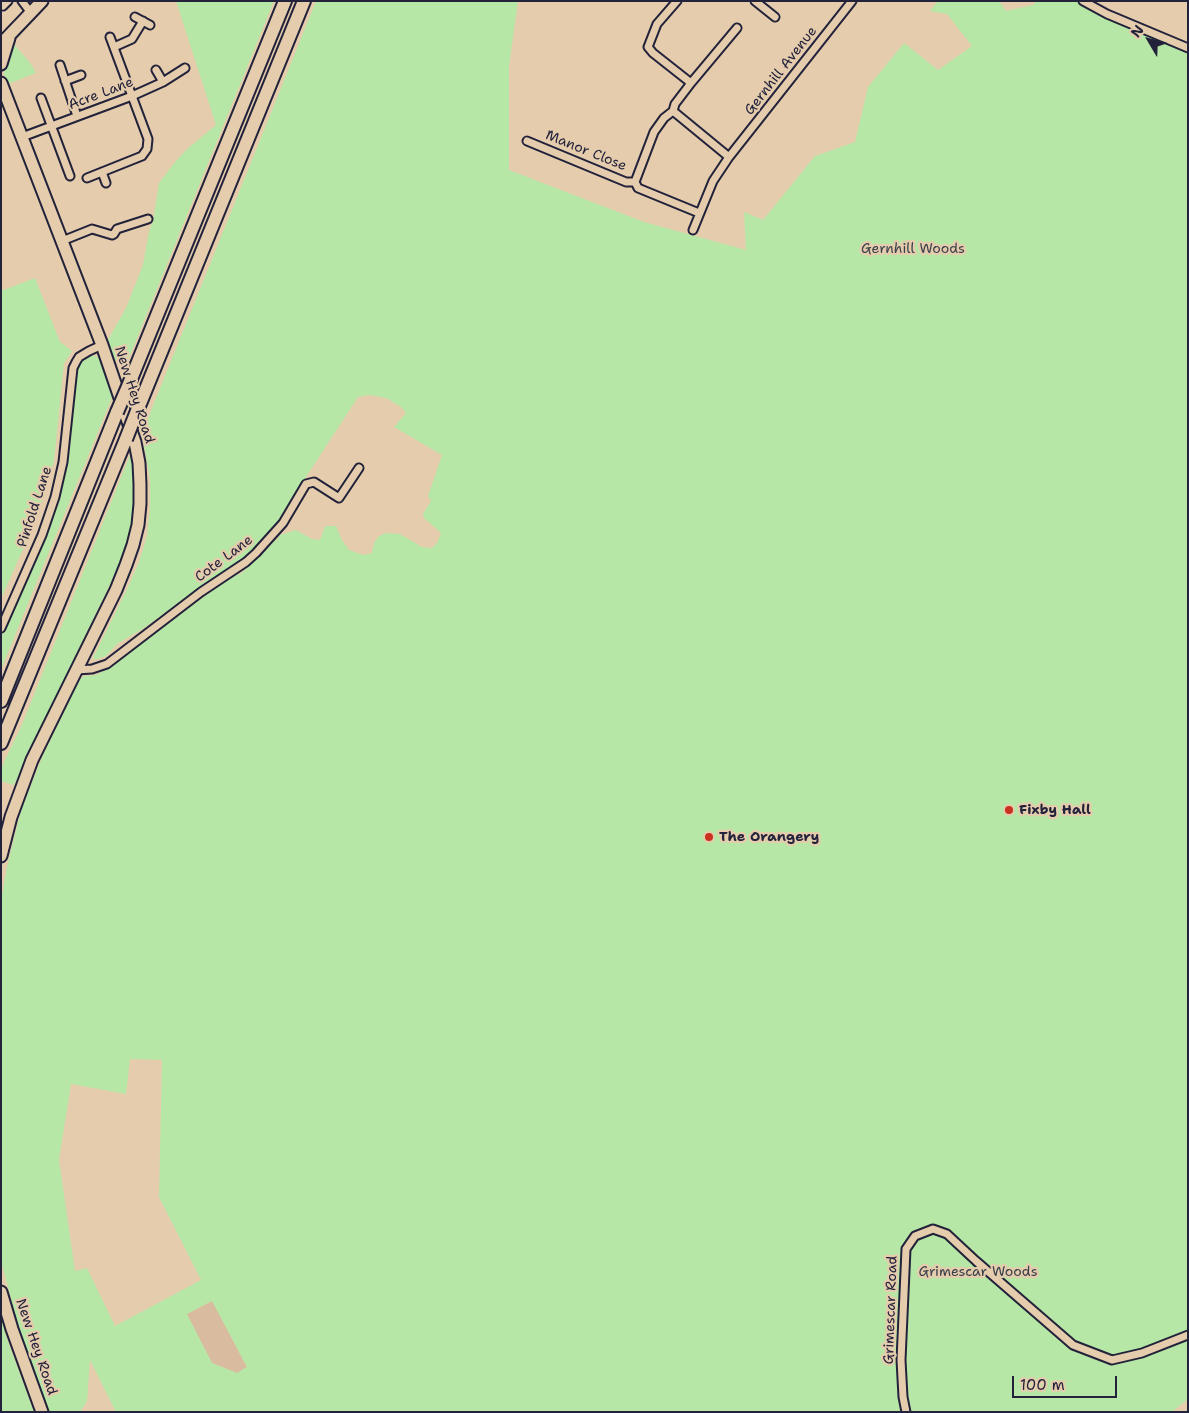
<!DOCTYPE html>
<style>
body{margin:0}
#map{position:relative;width:1189px;height:1413px;overflow:hidden;background:#e5ccad;font-family:"Shantell Sans",sans-serif}
canvas{display:block}
.frame{position:absolute;inset:0;border:2px solid #22223b;pointer-events:none}
.north{position:absolute;left:1124px;top:15px;width:50px;height:50px;-webkit-text-stroke:4px #e5ccad;paint-order:stroke;rotate:307deg;font-size:14px;font-weight:700;line-height:20px;text-align:center;color:#22223b}
.north::after{content:'';display:block;margin:auto;width:18px;height:22px;background:#22223b;clip-path:polygon(50% 0,100% 100%,50% 72%,0 100%)}
.scale{position:absolute;left:1012px;top:1376px;width:105px;height:22px;box-sizing:border-box;border:2px solid #22223b;border-top:0;padding-left:6px;font-size:15px;line-height:18px;white-space:nowrap;color:#22223b;-webkit-text-stroke:4px #e5ccad;paint-order:stroke}
</style>
<div id="map">
<canvas width="1189" height="1413"></canvas>
<div class="frame"></div>
<div class="north">N</div>
<div class="scale">100 m</div>
</div>
<script>
const g = document.querySelector('canvas').getContext('2d');
g.lineJoin = 'round';
function fill(path, color) { g.fillStyle = color; g.fill(path, 'evenodd'); }
const toPath = rows => new Path2D(rows.map(r => 'M' + r).join(''));
function strokePath(path, color, width, dash) { g.strokeStyle = color; g.lineWidth = width; g.lineCap = dash ? 'butt' : 'round'; g.setLineDash(dash || []); g.stroke(path); }
function label(font, color, halo, rows, align = 'center') {
  g.font = font + ' "Shantell Sans",sans-serif'; g.lineWidth = 4.5; g.setLineDash([]); g.textBaseline = 'middle'; g.strokeStyle = halo; g.fillStyle = color; for (const [text, x, y, turn = 0] of rows) {
    g.save(); g.translate(x, y); g.rotate((+turn || 0) * Math.PI / 180); g.textAlign = isNaN(turn) ? turn : align; if (halo) g.strokeText(text, 0, 0); g.fillText(text, 0, 0); g.restore();
  }
}
fill(toPath([
 [213,1300,247,1368,237,1373,212,1363,186,1314]
]), '#d9bc9f');
fill(toPath([
 [176,1,274,1,131,353,124,365,113,358,106,343,126,308,143,265,149,231,153,221,159,183,175,162,187,149,216,125],
 [316,1,518,1,509,66,509,170,644,222,746,250,744,212,763,220,815,156,855,142,868,87,904,43,938,70,972,46,947,14,930,11,938,1,999,1,1006,11,1033,5,1036,1,1088,1,1109,13,1172,39,1188,43,1188,1399,1172,1412,116,1412,90,1360,87,1401,80,1412,49,1412,20,1332,1,1261,1,901,7,867,21,810,43,755,80,679,84,676,96,675,107,669,209,593,225,579,235,573,239,575,247,568,247,566,273,540,276,541,280,535,296,530,312,539,320,540,325,526,336,526,342,540,349,550,363,555,372,553,374,543,379,536,386,533,400,534,422,547,432,548,437,543,441,533,424,518,423,514,431,501,428,496,442,455,394,427,406,413,401,407,386,398,369,395,358,397,304,480,278,523,256,546,244,558,200,587,144,628,117,644,106,656,95,660,93,658,128,587,139,562,147,536,150,508,150,480,142,433],
 [130,1059,162,1060,159,1197,201,1280,115,1326,87,1268,75,1271,59,1160,71,1084,126,1094],
 [212,1301,247,1367,237,1373,212,1363,187,1314],
 [12,42,31,64,36,73,8,84,4,75,4,67],
 [35,278,60,342,72,351,64,363,54,461,36,520,1,599,1,291],
 [91,356,96,356,99,358,113,395,1,670,1,636,55,508,63,479,78,365,82,360],
 [132,450,134,494,132,523,124,553,117,570,49,710,14,785,1,781,1,771,4,762,21,727],
 [1,1318,7,1339,34,1412,1,1412]
]), '#b7e7a6');
const street = toPath([
 [22,1,31,13],
 [677,1,657,24,648,47,653,53,691,83,675,104,673,111,729,157],
 [755,1,775,17],
 [1083,1,1107,14,1188,48],
 [3,6,8,1],
 [135,17,150,25],
 [114,47,132,39,143,21],
 [60,65,77,116],
 [156,70,163,82],
 [65,81,81,75],
 [691,83,737,28],
 [41,98,70,176],
 [673,111,664,118,654,132,635,182,638,188,699,213],
 [22,137,132,96,163,82,185,68],
 [527,141,626,182,635,182],
 [102,172,106,183],
 [87,178,142,156,147,149,148,139,110,37],
 [693,230,713,181,729,157,852,1],
 [62,241,92,229,112,235,114,234,117,229,148,219],
 [1,628,42,535,55,497,63,462,73,368,76,362,79,357,89,351,102,345],
 [76,670,92,669,107,664,201,592,246,562,256,553,283,523,306,484,314,482,339,498,359,468],
 [906,1412,903,1397,901,1360,906,1249,915,1236,933,1229,947,1234,976,1261,1073,1345,1112,1360,1142,1353,1188,1335]
]);
const primary = toPath([
 [1,44,42,1],
 [1,64,9,38],
 [1,83,102,345,135,442,139,463,140,484,140,504,138,525,133,545,126,565,116,590,32,760,11,817,1,856],
 [1,1292,12,1329,42,1412]
]);
const highway = toPath([
 [129,384,285,1],
 [137,411,304,1],
 [1,701,117,412],
 [1,743,126,439]
]);
strokePath(street, '#22223b', 11);
strokePath(primary, '#22223b', 15);
strokePath(highway, '#22223b', 16);
strokePath(street, '#e5ccad', 7);
strokePath(primary, '#e5ccad', 11);
strokePath(highway, '#e5ccad', 12);
const highwayBridge = toPath([
 [117,412,129,384],
 [126,439,137,411]
]);
strokePath(highwayBridge, '#22223b', 16, []);
strokePath(highwayBridge, '#e5ccad', 12);
for (const [x, y, r, color] of [
 [1009,810,5,"#c8321e"],
 [709,837,5,"#c8321e"]
]) { const dot = new Path2D(); dot.arc(x, y, r, 0, 2 * Math.PI); g.fillStyle = color; g.fill(dot); strokePath(dot, '#e5ccad', 2); }
label('14px', '#22223b', '#e5ccad', [
 ["Gernhill Avenue",781,71,-52],
 ["Acre Lane",101,94,-21],
 ["Manor Close",586,151,22],
 ["New Hey Road",134,395,72],
 ["Pinfold Lane",35,507,-72],
 ["Cote Lane",224,559,-37],
 ["Grimescar Road",891,1310,-88],
 ["New Hey Road",36,1347,71]
]);
label('14px', '#38404b', '#e5ccad', [
 ["Gernhill Woods",913,249],
 ["Grimescar Woods",978,1272]
]);
label('bold 14px', '#22223b', '#e5ccad', [
 ["Fixby Hall",1019,810],
 ["The Orangery",719,837]
], 'left');
</script>
